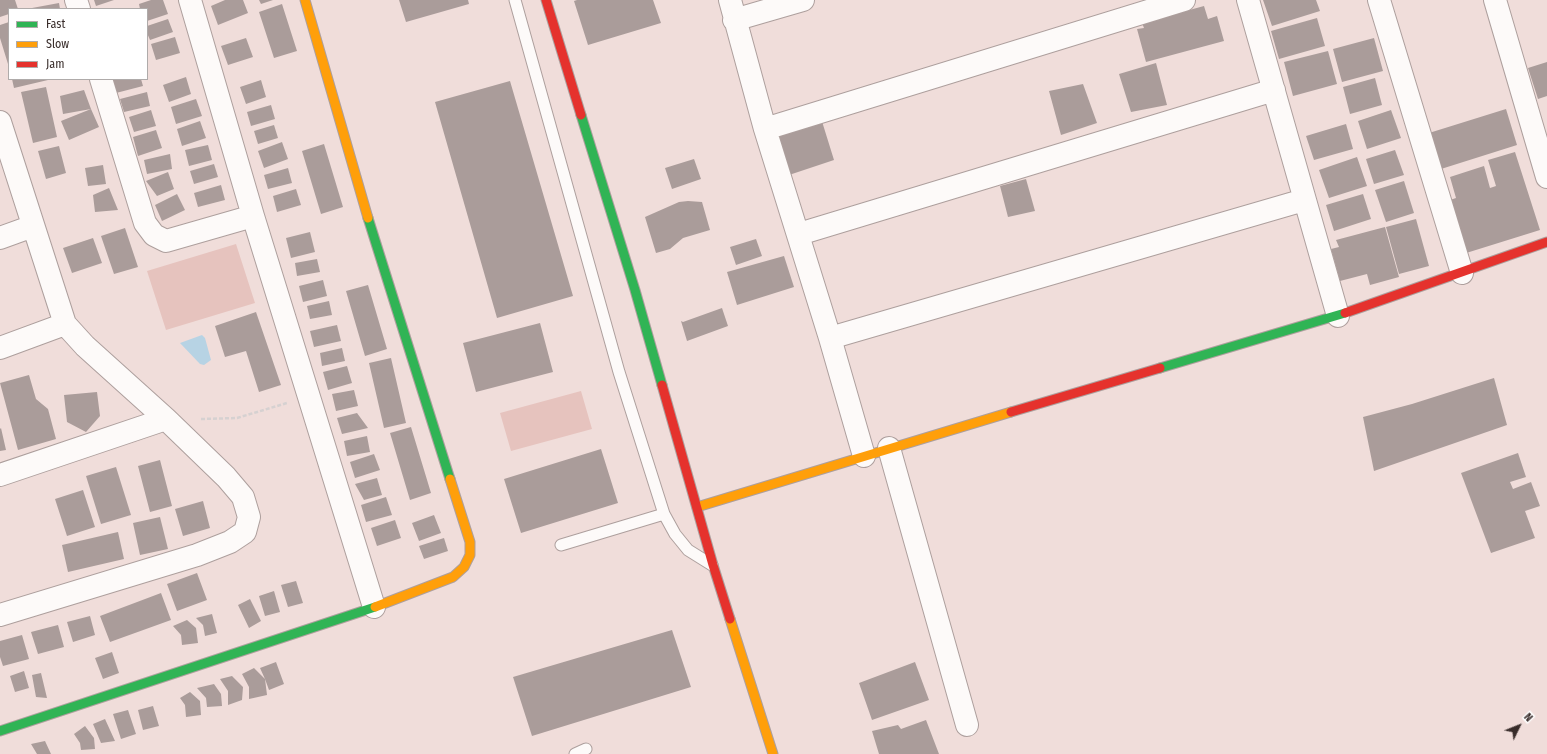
<!DOCTYPE html>
<style>
body{margin:0}
#map{position:relative;width:1547px;height:754px;overflow:hidden;background:#f0ddda;font-family:"Fira Sans Condensed",sans-serif}
canvas{display:block}
.legend{position:absolute;left:8px;top:8px;width:140px;height:72px;box-sizing:border-box;background:#fff;border:1px solid #afabaa;margin:0;padding:5px 7px;list-style:none;font-size:12px;color:#382c2a}
.legend li{display:flex;align-items:center;gap:8px;height:20px}
.legend b{width:20px;border:1px solid #afabaa}
.north{position:absolute;left:1499px;top:706px;width:40px;height:40px;-webkit-text-stroke:3px #fff;paint-order:stroke;rotate:47deg;font-size:11px;font-weight:700;line-height:16px;text-align:center;color:#382c2a}
.north::after{content:'';display:block;margin:auto;width:14px;height:18px;background:#382c2a;clip-path:polygon(50% 0,100% 100%,50% 72%,0 100%)}
</style>
<div id="map">
<canvas width="1547" height="754"></canvas>
<ul class="legend">
<li><b style="height:5px;background:#30b455"></b>Fast</li>
<li><b style="height:5px;background:#ff9f0a"></b>Slow</li>
<li><b style="height:5px;background:#e5322d"></b>Jam</li>
</ul>
<div class="north">N</div>
</div>
<script>
const g = document.querySelector('canvas').getContext('2d');
g.lineJoin = 'round';
function fill(path, color) { g.fillStyle = color; g.fill(path, 'evenodd'); }
const toPath = rows => new Path2D(rows.map(r => 'M' + r).join(''));
function strokePath(path, color, width, dash) { g.strokeStyle = color; g.lineWidth = width; g.lineCap = dash ? 'butt' : 'round'; g.setLineDash(dash || []); g.stroke(path); }
fill(toPath([
 [236,244,255,303,166,330,147,271],
 [581,391,592,429,511,451,500,413]
]), '#e6c3be');
fill(toPath([
 [202,335,205,338,211,360,204,365,200,364,180,343]
]), '#b7d3e4');
fill(toPath([
 [0,0,15,0,18,9,9,9,9,14,0,17],
 [94,0,114,0,96,6],
 [151,0,163,0,168,14,147,21,147,9,140,9,139,4],
 [225,0,243,0,248,13,218,25,211,6],
 [259,0,273,0,261,4],
 [399,0,468,0,469,4,406,22],
 [577,0,653,0,661,23,588,45,574,1],
 [1263,0,1316,0,1320,11,1272,26],
 [59,3,60,9,32,9,32,8],
 [282,4,297,51,274,58,259,12],
 [1204,6,1208,19,1217,16,1224,41,1146,62,1137,29,1144,28,1142,23],
 [1317,18,1325,46,1279,59,1271,31],
 [168,19,173,32,150,40,147,33,147,26],
 [9,22,9,64,8,64,0,38,0,25],
 [175,37,180,53,156,60,151,44],
 [246,38,253,57,228,65,221,46],
 [1374,38,1383,71,1342,82,1333,49],
 [1328,51,1337,84,1293,96,1284,62],
 [1547,62,1547,96,1538,99,1528,68],
 [1156,63,1167,105,1131,112,1119,74],
 [186,77,191,94,169,102,163,85],
 [1375,78,1382,105,1350,114,1343,87],
 [12,79,48,79,48,80,14,88],
 [113,79,141,79,143,86,116,93],
 [261,80,266,97,246,104,240,87],
 [510,81,573,296,497,318,435,102],
 [1083,84,1097,123,1061,135,1049,91],
 [46,87,57,137,33,143,21,92],
 [84,90,91,109,63,114,60,96],
 [147,92,150,106,124,112,120,99],
 [196,99,202,116,176,124,171,107],
 [271,105,275,119,251,126,247,112],
 [91,109,99,127,69,140,61,121],
 [1506,109,1517,145,1441,169,1429,133],
 [151,110,156,126,134,132,129,117],
 [1391,110,1401,138,1367,149,1358,121],
 [820,115,834,160,789,175,771,136],
 [200,121,206,138,182,146,177,129],
 [1346,124,1353,149,1314,160,1306,136],
 [274,125,278,138,258,144,254,131],
 [156,130,162,148,138,156,133,137],
 [282,142,288,159,264,168,258,151],
 [324,144,343,207,321,214,302,151],
 [208,145,212,160,189,166,185,150],
 [59,146,66,173,46,179,38,151],
 [1395,150,1404,175,1374,184,1366,159],
 [1515,152,1540,230,1463,254,1447,201,1456,198,1450,177,1484,166,1490,188,1496,186,1488,160],
 [170,154,172,169,147,174,144,160],
 [1357,157,1367,186,1329,198,1319,170],
 [694,159,701,179,672,189,665,168],
 [214,164,218,177,194,184,190,171],
 [103,165,106,184,88,186,85,168],
 [288,168,292,183,268,189,264,175],
 [168,172,174,189,157,196,146,181],
 [1026,179,1035,211,1008,217,1000,186],
 [1404,181,1414,213,1386,222,1375,190],
 [221,185,225,200,198,207,194,193],
 [109,188,118,210,95,212,93,195],
 [296,189,301,205,277,212,273,196],
 [177,194,185,210,162,221,155,205],
 [1363,194,1371,219,1334,231,1326,205],
 [688,201,702,202,710,230,683,238,670,249,656,253,645,217,679,202],
 [1416,219,1429,266,1399,274,1386,227],
 [1385,227,1399,277,1370,285,1367,274,1340,281,1331,249,1339,247,1336,240],
 [125,228,138,267,114,274,101,236],
 [310,232,315,252,291,258,286,238],
 [93,238,102,263,72,273,63,248],
 [756,239,762,256,736,265,730,247],
 [784,256,794,287,737,305,727,272],
 [317,259,320,272,297,276,295,263],
 [323,280,327,296,303,302,299,286],
 [368,285,387,349,365,356,346,291],
 [329,301,332,315,310,319,307,306],
 [722,308,728,326,687,341,681,321,683,322],
 [256,312,281,385,259,392,246,351,225,357,215,326],
 [540,323,553,372,476,392,463,343],
 [337,325,341,341,314,347,310,331],
 [342,348,345,361,322,366,320,353],
 [391,358,406,423,384,428,369,363],
 [347,366,352,383,328,390,323,372],
 [29,375,36,399,48,409,56,439,18,450,0,383],
 [1494,378,1507,425,1374,471,1363,417,1412,404],
 [354,390,358,406,336,411,332,394],
 [97,392,100,416,86,432,67,422,64,395],
 [357,413,368,428,342,434,337,418],
 [411,427,431,493,410,500,390,433],
 [1,428,6,450,0,451,0,429],
 [367,436,370,452,347,456,344,441],
 [601,449,618,503,521,533,504,479],
 [1518,453,1526,477,1510,482,1513,489,1531,482,1540,506,1525,511,1535,538,1491,553,1461,473],
 [374,454,380,470,355,478,350,462],
 [160,460,172,506,150,512,138,466],
 [116,467,131,515,101,524,86,476],
 [377,478,382,495,364,500,355,484],
 [83,490,95,527,67,536,55,499],
 [386,497,392,515,366,522,361,505],
 [203,501,210,528,183,536,175,509],
 [434,515,441,533,419,541,412,523],
 [160,517,168,549,140,555,133,523],
 [395,520,401,538,377,546,371,528],
 [118,532,124,559,68,572,62,545],
 [444,538,448,551,424,559,419,546],
 [197,573,207,600,177,611,167,584],
 [296,581,303,603,288,607,281,585],
 [274,591,280,612,265,616,259,596],
 [161,593,171,620,110,642,100,616],
 [250,599,261,621,249,628,238,605],
 [212,614,217,633,205,636,203,625,196,618],
 [90,616,95,635,73,642,67,622],
 [187,620,196,628,198,643,182,645,181,635,173,626],
 [58,625,64,647,38,654,31,632],
 [672,630,691,687,532,736,513,677],
 [22,635,29,659,3,666,0,657,0,641],
 [112,652,119,673,103,679,95,658],
 [276,662,284,684,269,690,265,679,267,695,249,699,249,687,242,674,254,668,265,679,260,668],
 [915,662,929,700,872,720,859,683],
 [24,671,29,688,15,692,10,676],
 [41,673,47,698,36,697,32,675],
 [232,676,243,687,242,700,228,705,228,691,220,679],
 [214,684,221,694,222,706,207,707,206,698,197,688],
 [190,692,200,701,201,715,186,717,185,705,180,698],
 [153,706,159,726,143,730,138,710],
 [128,710,136,734,121,739,113,714],
 [105,719,115,741,101,743,93,724],
 [926,720,939,754,879,754,872,731,898,725,901,729],
 [85,726,94,738,95,749,81,750,80,743,74,734],
 [45,741,51,754,37,754,31,744]
]), '#aa9c9a');
const lane = toPath([
 [515,0,619,372,664,514,675,534,688,550,712,565],
 [561,545,664,514],
 [575,754,586,749]
]);
const street = toPath([
 [76,0,79,9],
 [190,0,253,216,374,607],
 [730,0,765,129,830,338,864,456],
 [1248,0,1338,316],
 [1379,0,1462,273],
 [1495,0,1547,177],
 [734,20,803,0],
 [101,79,145,223,154,235,166,241,253,216],
 [0,122,65,324,85,346,166,419,226,477,243,497,249,517,245,532,230,542,197,555,0,615],
 [765,129,1184,0],
 [799,234,1274,90],
 [0,238,33,226],
 [830,338,1304,200],
 [0,348,65,324],
 [889,448,967,725],
 [0,475,166,419]
]);
const fast = toPath([
 [581,115,635,290,662,385],
 [368,218,450,479],
 [1160,368,1345,313],
 [0,731,375,607]
]);
const slow = toPath([
 [305,0,368,218],
 [697,507,1011,412],
 [375,607,453,577,464,567,470,555,470,542,450,479],
 [730,619,773,754]
]);
const jam = toPath([
 [546,0,581,115],
 [1345,313,1547,242],
 [662,385,713,565,730,619],
 [1011,412,1160,368]
]);
strokePath(lane, '#ad9f9d', 13);
strokePath(street, '#ad9f9d', 24);
strokePath(fast, '#ad9f9d', 11);
strokePath(slow, '#ad9f9d', 11);
strokePath(jam, '#ad9f9d', 11);
strokePath(toPath([
 [201,419,237,418,287,403]
]), '#d6d1d1', 2.5, [4, 2]);
strokePath(lane, '#fdfaf9', 11);
strokePath(street, '#fdfaf9', 22);
strokePath(fast, '#30b455', 9);
strokePath(slow, '#ff9f0a', 9);
strokePath(jam, '#e5322d', 9);
</script>
